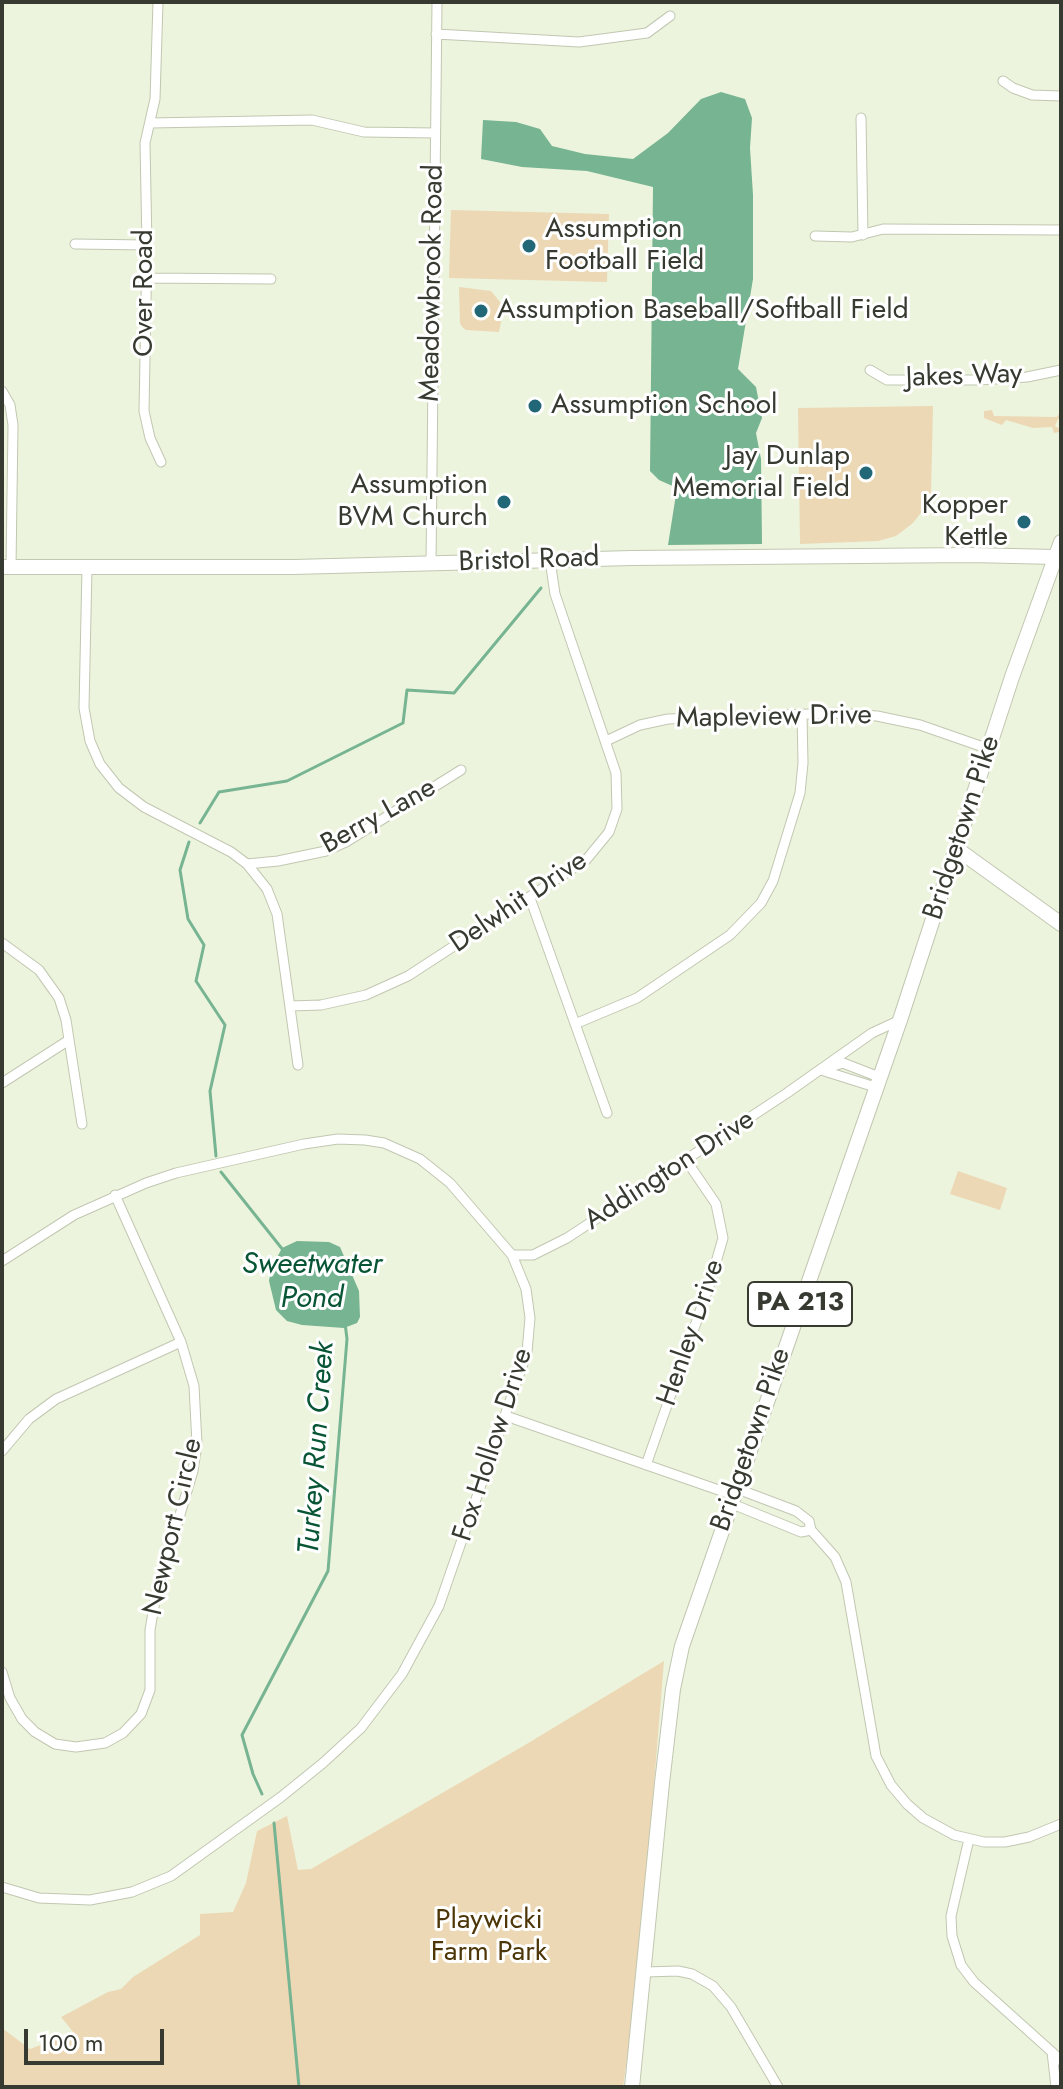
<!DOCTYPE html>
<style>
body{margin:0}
#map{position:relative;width:1063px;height:2089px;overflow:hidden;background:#edf4dd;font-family:Jost,sans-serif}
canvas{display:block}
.frame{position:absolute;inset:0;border:4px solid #373a31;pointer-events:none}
.scale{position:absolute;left:24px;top:2029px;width:140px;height:36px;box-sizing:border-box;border:4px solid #373a31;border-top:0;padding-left:10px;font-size:24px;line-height:28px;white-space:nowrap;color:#373a31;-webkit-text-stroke:6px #fff;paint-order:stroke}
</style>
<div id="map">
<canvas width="1063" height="2089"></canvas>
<div class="frame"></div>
<div class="scale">100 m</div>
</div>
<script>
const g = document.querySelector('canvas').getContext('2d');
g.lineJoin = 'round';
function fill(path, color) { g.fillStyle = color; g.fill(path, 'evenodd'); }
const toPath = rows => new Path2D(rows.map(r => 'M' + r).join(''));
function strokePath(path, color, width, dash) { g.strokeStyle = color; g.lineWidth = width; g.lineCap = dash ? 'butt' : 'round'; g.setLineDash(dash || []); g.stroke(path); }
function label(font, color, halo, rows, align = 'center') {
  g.font = font + ' Jost,sans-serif'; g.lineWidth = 6; g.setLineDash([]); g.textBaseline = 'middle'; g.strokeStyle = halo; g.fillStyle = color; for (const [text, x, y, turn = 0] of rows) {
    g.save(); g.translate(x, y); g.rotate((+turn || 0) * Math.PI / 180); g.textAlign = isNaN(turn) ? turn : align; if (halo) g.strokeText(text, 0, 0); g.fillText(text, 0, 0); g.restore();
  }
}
fill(toPath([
 [451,210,609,214,607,282,449,278],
 [459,287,491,291,504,307,499,332,466,330,462,327,460,323],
 [933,406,931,493,927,505,913,523,896,536,878,541,800,544,798,408],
 [992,410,994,416,1057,417,1061,411,1061,419,1058,419,1055,426,1060,429,1059,432,1054,433,1052,427,1033,428,1006,420,1002,425,984,418,984,411],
 [958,1171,1007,1188,1000,1210,950,1194],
 [664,1661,638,1982,623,2087,2,2087,2,2028,30,2049,74,2033,61,2017,108,1992,121,1989,133,1977,200,1935,200,1914,233,1912,246,1883,257,1831,287,1816,298,1870,311,1869,525,1745]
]), '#ecd8b4');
fill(toPath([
 [721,92,745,99,752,118,750,148,753,195,753,279,738,369,756,387,762,418,756,433,761,459,762,544,668,545,677,488,659,480,650,471,653,187,587,171,522,167,481,159,483,120,516,122,540,129,552,146,585,154,633,159,668,133,701,99],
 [297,1241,329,1242,340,1247,359,1291,360,1317,357,1323,344,1328,302,1325,287,1321,276,1310,269,1281,271,1269,282,1248]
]), '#77b492');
strokePath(toPath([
 [200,823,219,792,287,781,403,723,407,690,454,693,541,588],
 [189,842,180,870,188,919,204,945,196,981,225,1025,210,1091,216,1156],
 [221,1172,283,1250],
 [262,1794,253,1774,242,1735,328,1571,347,1339,345,1323],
 [274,1823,299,2087]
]), '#77b492', 3);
const street = toPath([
 [158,2,155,99,145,143,147,245,144,411,150,438,161,462],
 [436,34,579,42,647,33,670,16],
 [1003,81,1013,88,1032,95,1061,96],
 [861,118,863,235],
 [151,123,312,120,364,132,435,133],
 [815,236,852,237,883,229,1061,230],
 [75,244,147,245],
 [146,278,271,279],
 [870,370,887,380,979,380,1027,377,1061,370],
 [2,391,10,405,13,425,11,567],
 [431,564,437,2],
 [87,568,84,708,90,741,100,764,119,788,144,807,231,852,247,864,267,889,277,914,298,1065],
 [606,741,640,725,668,719,838,713,877,716,920,725,989,749],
 [247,864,278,861,326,851,346,842,461,770],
 [530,898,607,1113],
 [2,943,39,970,59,998,66,1020,82,1124],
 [290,1006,321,1005,366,995,408,976,586,860,609,832,617,809,616,773,555,594,550,560],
 [575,1024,637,998,730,935,761,903,773,881,800,793,803,763,802,714],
 [830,1067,843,1063,879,1077],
 [821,1070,875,1087],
 [2,1083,69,1040],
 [115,1195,181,1342],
 [512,1255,533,1255,567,1238,787,1093,872,1033,900,1020],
 [2,1261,74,1215,146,1183,176,1173,304,1144,338,1139,365,1140,384,1143,420,1159,450,1183,512,1255,526,1289,530,1318,527,1352,439,1606,402,1674,361,1728,323,1763,281,1797,171,1876,132,1892,90,1900,39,1898,2,1887],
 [506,1416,733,1495],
 [2,1451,29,1419,56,1399,181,1342,194,1386,197,1444,193,1471,156,1595,150,1630,150,1690,141,1714,123,1733,105,1743,76,1747,55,1744,35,1732,22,1719,10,1698,2,1672],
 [646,1465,710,1283,723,1238,716,1204,686,1160],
 [735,1488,796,1511,809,1521,811,1530,835,1557,846,1582,876,1756,891,1785,907,1804,923,1818,954,1835,984,1842,1005,1842,1029,1837,1061,1824],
 [730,1503,801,1532,811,1530],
 [969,1839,951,1916,952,1936,961,1965,974,1982,1052,2052],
 [645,1972,678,1971,692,1974,713,1986,731,2007,778,2087],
 [1056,2087,1052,2052,1061,2061]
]);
const secondary = toPath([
 [2,567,294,567,632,558,971,555,1055,557],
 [957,849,1061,924]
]);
const primary = toPath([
 [632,2087,662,1783,673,1689,682,1646,900,1020,1012,677,1061,542]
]);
strokePath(street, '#c1c7b1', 11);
strokePath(secondary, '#c1c7b1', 16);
strokePath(primary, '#c1c7b1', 16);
strokePath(street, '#fff', 9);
strokePath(secondary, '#fff', 14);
strokePath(primary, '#fff', 14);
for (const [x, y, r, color] of [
 [529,246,8,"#226777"],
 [481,311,8,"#226777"],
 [535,406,8,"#226777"],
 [866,473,8,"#226777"],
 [504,502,8,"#226777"],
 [1024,522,8,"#226777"]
]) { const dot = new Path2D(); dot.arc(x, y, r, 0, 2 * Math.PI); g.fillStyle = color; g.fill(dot); strokePath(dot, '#fff', 3); }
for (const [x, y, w] of [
 [800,1304,104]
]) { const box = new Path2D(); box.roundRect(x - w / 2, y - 22, w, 44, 6); g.fillStyle = '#fff'; g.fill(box); strokePath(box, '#373a31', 2); }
label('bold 26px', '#373a31', null, [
 ["PA 213",800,1304]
]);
label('28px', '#373a31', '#fff', [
 ["Assumption",545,230],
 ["Football Field",545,262],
 ["Assumption Baseball/Softball Field",497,311],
 ["Assumption School",551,406],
 ["Jay Dunlap",850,457,"right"],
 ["Memorial Field",850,489,"right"],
 ["Assumption",488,486,"right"],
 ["BVM Church",488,518,"right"],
 ["Kopper",1008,506,"right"],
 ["Kettle",1008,538,"right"]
], 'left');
label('28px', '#373a31', '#fff', [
 ["Meadowbrook Road",433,283,-89],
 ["Over Road",145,293,-90],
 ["Jakes Way",964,377,-2],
 ["Bristol Road",529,561,-2],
 ["Mapleview Drive",774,718,-1],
 ["Berry Lane",379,817,-29],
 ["Bridgetown Pike",963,828,-72],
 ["Delwhit Drive",519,903,-34],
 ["Addington Drive",670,1171,-33],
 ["Henley Drive",692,1333,-71],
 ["Bridgetown Pike",752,1440,-71],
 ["Fox Hollow Drive",494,1445,-72],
 ["Newport Circle",174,1527,-77]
]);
label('28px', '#4d3709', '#fff', [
 ["Playwicki",489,1921],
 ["Farm Park",489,1953]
]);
label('italic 30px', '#075535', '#fff', [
 ["Sweetwater",312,1266],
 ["Pond",312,1300],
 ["Turkey Run Creek",318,1448,-86]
]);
</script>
